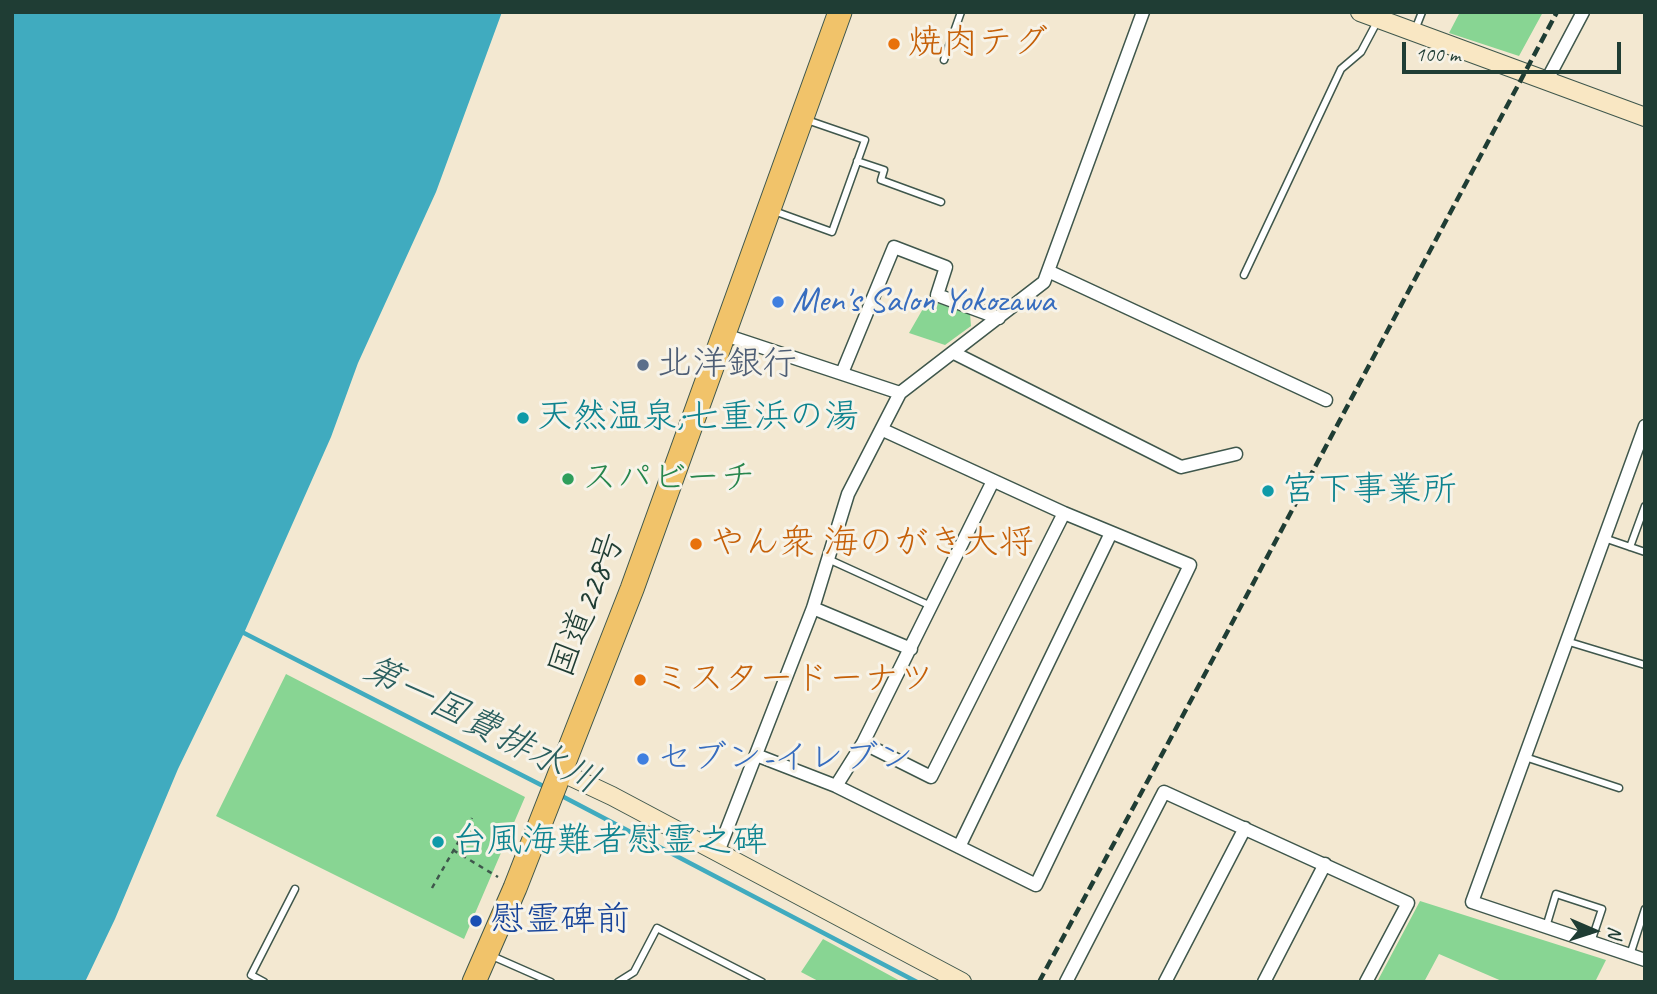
<!DOCTYPE html>
<meta charset="utf-8">
<style>
body{margin:0}
#map{position:relative;width:1657px;height:994px;overflow:hidden;background:#f3e8d1;font-family:Caveat,sans-serif}
canvas{display:block}
.frame{position:absolute;inset:0;border:14px solid #1f3d34;pointer-events:none}
.north{position:absolute;left:1559px;top:896px;width:70px;height:70px;-webkit-text-stroke:5px #f7f3e8;paint-order:stroke;rotate:93deg;font-size:19px;font-weight:700;line-height:28px;text-align:center;color:#1f3d34}
.north::after{content:'';display:block;margin:auto;width:24px;height:32px;background:#1f3d34;clip-path:polygon(50% 0,100% 100%,50% 72%,0 100%)}
.scale{position:absolute;left:1402px;top:42px;width:219px;height:32px;box-sizing:border-box;border:4px solid #1f3d34;border-top:0;padding-left:9px;font-size:21px;line-height:24px;white-space:nowrap;color:#1f3d34;-webkit-text-stroke:5px #f7f3e8;paint-order:stroke}
</style>
<div id="map">
<canvas width="1657" height="994"></canvas>
<div class="frame"></div>
<div class="north">N</div>
<div class="scale">100 m</div>
</div>
<script>
const g = document.querySelector('canvas').getContext('2d');
g.lineJoin = 'round';
function fill(path, color) { g.fillStyle = color; g.fill(path, 'evenodd'); }
const toPath = rows => new Path2D(rows.map(r => 'M' + r).join(''));
function strokePath(path, color, width, dash) { g.strokeStyle = color; g.lineWidth = width; g.lineCap = dash ? 'butt' : 'round'; g.setLineDash(dash || []); g.stroke(path); }
function label(font, color, halo, rows, align = 'center') {
  g.font = font + ' Caveat,"Klee One",sans-serif'; g.lineWidth = 6; g.setLineDash([]); g.textBaseline = 'middle'; g.strokeStyle = halo; g.fillStyle = color; for (const [text, x, y, turn = 0] of rows) {
    g.save(); g.translate(x, y); g.rotate((+turn || 0) * Math.PI / 180); g.textAlign = isNaN(turn) ? turn : align; if (halo) g.strokeText(text, 0, 0); g.fillText(text, 0, 0); g.restore();
  }
}
fill(toPath([
 [1460,12,1543,12,1519,56,1449,33],
 [928,300,970,313,971,326,945,345,909,333],
 [286,674,525,797,464,939,216,816],
 [1420,901,1606,960,1595,982,1504,982,1439,954,1424,982,1377,982],
 [823,939,902,982,820,982,801,972]
]), '#88d593');
fill(toPath([
 [12,12,502,12,436,192,358,363,331,437,244,633,178,769,115,919,85,982,12,982]
]), '#40abbf');
strokePath(toPath([
 [244,633,547,788],
 [558,794,917,982]
]), '#40abbf', 4.5);
const lane = toPath([
 [1415,30,1422,12],
 [944,60,961,12],
 [857,161,884,170,881,180,941,202],
 [774,211,832,232,865,140,807,120],
 [1244,275,1341,69,1361,52,1378,20],
 [1604,538,1645,552],
 [1630,547,1645,506],
 [828,559,931,606],
 [1566,641,1645,665],
 [1525,757,1619,788],
 [1546,927,1556,894,1602,909,1591,942],
 [1630,955,1645,909],
 [492,956,551,982],
 [264,982,251,975,295,889],
 [618,982,634,972,657,928,762,982]
]);
const street = toPath([
 [1547,80,1583,12],
 [1048,271,1326,400],
 [725,335,900,393],
 [954,353,1181,467,1236,454],
 [842,373,894,247,946,267,937,295,999,318],
 [1645,426,1472,902,1645,960],
 [813,608,911,649],
 [863,743,931,777,1064,513],
 [756,755,836,786,1036,885,1190,565,1064,513,883,430],
 [836,786,863,743,993,481],
 [959,847,1111,533],
 [718,852,813,608,848,494,900,393,1044,282,1143,12],
 [1066,982,1164,792,1408,903,1366,982],
 [1165,982,1245,828],
 [1264,982,1325,864]
]);
const secondary = toPath([
 [1360,12,1645,117],
 [561,772,612,796,962,982]
]);
const highway = toPath([
 [474,982,515,888,632,589,840,12]
]);
strokePath(lane, '#3f574c', 9);
strokePath(street, '#3f574c', 15);
strokePath(secondary, '#3f574c', 20);
strokePath(highway, '#3f574c', 25);
strokePath(toPath([
 [453,850,498,877],
 [432,888,472,818]
]), '#3f574c', 2.5, [5, 5]);
strokePath(lane, '#fff', 6);
strokePath(street, '#fff', 12);
strokePath(secondary, '#f9e7c3', 18);
strokePath(highway, '#f1c36a', 23);
strokePath(toPath([
 [1039,982,1173,734,1557,12]
]), '#1f3d34', 4.5, [10, 5]);
for (const [x, y, r, color] of [
 [894,44,7,"#e8710a"],
 [778,302,7,"#3f7fe0"],
 [643,365,7,"#5c6f8a"],
 [523,418,7,"#0f9aa8"],
 [568,479,7,"#2e9e5b"],
 [1268,491,7,"#0f9aa8"],
 [696,544,7,"#e8710a"],
 [640,680,7,"#e8710a"],
 [643,759,7,"#3f7fe0"],
 [438,842,7,"#0f9aa8"],
 [476,921,7,"#1a4fb4"]
]) { const dot = new Path2D(); dot.arc(x, y, r, 0, 2 * Math.PI); g.fillStyle = color; g.fill(dot); strokePath(dot, '#f7f3e8', 2.5); }
label('35px', '#c56008', '#f7f3e8', [
 ["焼肉テグ",908,44],
 ["やん衆 海のがき大将",710,544],
 ["ミスタードーナツ",654,680]
], 'left');
label('35px', '#366cbe', '#f7f3e8', [
 ["Men's Salon Yokozawa",792,302],
 ["セブン-イレブン",657,759]
], 'left');
label('35px', '#4e5e75', '#f7f3e8', [
 ["北洋銀行",657,365]
], 'left');
label('35px', '#0d838f', '#f7f3e8', [
 ["天然温泉;七重浜の湯",537,418],
 ["宮下事業所",1282,491],
 ["台風海難者慰霊之碑",452,842]
], 'left');
label('35px', '#27864d', '#f7f3e8', [
 ["スパビーチ",582,479]
], 'left');
label('35px', '#1f3d34', '#f7f3e8', [
 ["国道228号",588,605,-69]
]);
label('35px', '#164399', '#f7f3e8', [
 ["慰霊碑前",490,921]
], 'left');
label('italic 37px', '#295e5e', '#f7f3e8', [
 ["第一国費排水川",481,726,27]
]);
</script>
